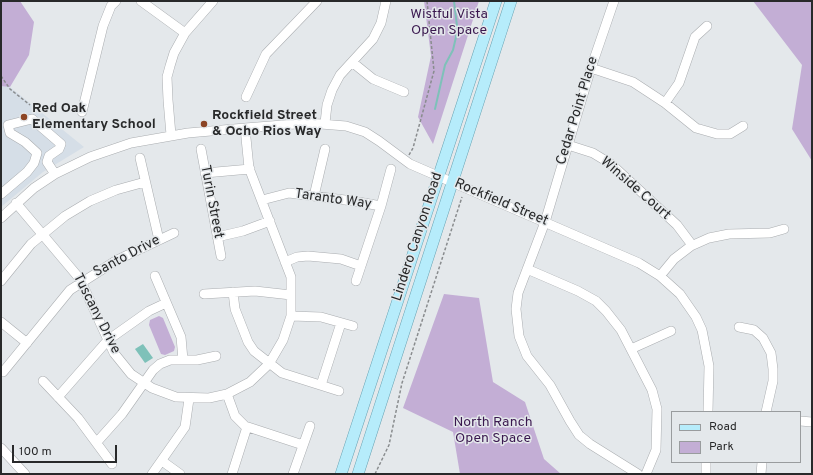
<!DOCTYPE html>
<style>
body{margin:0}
#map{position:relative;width:813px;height:475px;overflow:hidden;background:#e4e8eb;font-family:Overpass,sans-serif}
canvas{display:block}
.frame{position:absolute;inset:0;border:2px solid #28292a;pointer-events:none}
.legend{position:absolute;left:671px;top:411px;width:130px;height:52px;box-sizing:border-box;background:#e4e8eb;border:1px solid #999c9e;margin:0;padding:5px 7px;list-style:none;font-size:12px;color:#28292a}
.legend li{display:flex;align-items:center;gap:8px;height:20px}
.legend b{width:20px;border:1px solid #999c9e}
.scale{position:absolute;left:12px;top:445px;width:105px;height:18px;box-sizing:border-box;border:2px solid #28292a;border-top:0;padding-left:5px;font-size:12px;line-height:14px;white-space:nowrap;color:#28292a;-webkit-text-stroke:3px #e4e8eb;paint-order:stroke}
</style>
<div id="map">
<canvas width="813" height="475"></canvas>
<div class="frame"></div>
<ul class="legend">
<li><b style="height:5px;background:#b6ecfb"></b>Road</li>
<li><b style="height:11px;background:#c3aed5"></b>Park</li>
</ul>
<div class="scale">100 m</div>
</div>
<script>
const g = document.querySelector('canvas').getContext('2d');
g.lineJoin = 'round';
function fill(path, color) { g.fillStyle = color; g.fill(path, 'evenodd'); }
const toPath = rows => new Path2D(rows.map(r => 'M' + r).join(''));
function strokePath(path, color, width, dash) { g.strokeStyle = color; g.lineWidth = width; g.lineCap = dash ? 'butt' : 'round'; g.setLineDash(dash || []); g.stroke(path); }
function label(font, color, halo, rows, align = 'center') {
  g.font = font + ' Overpass,sans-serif'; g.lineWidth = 3; g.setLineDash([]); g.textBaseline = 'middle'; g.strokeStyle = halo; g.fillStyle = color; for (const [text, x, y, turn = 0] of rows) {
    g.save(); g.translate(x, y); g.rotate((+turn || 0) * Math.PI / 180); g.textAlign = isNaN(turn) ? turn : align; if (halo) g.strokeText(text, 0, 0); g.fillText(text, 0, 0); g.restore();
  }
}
fill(toPath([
 [4,85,10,87,84,147,43,172,1,207,1,86]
]), '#d5dee7');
fill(toPath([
 [1,1,20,1,34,22,29,55,10,87,1,86],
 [424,1,479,1,433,144,418,117,431,56],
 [753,1,812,1,812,161,792,129,802,65],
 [444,294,479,298,493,382,525,402,544,459,561,474,460,474,453,432,403,408],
 [159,316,163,318,175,347,174,351,165,355,161,354,149,325,150,320]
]), '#c3aed5');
fill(toPath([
 [143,344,153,358,145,363,135,349]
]), '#7ec1b9');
strokePath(toPath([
 [435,109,445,65,453,50,456,37,457,26,454,1]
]), '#7ec1b9', 2);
const minor = toPath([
 [141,1,185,33],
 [614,1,591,68,545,222,518,293,516,309,519,336,527,356,550,385,570,421,579,435,590,444,638,474],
 [352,62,373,79,404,92],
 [591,68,633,82,665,103,696,128,717,134,730,134,743,126],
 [246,97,266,54,317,1],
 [665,103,679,83,695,37,707,26],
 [82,112,103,26,111,6,116,1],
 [325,123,327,105,332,90,340,75,373,39,381,23,386,1],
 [171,135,168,100,167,77,170,66,174,53,185,33,213,1],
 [568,145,593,153,611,164,677,225,692,245],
 [201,149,221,256],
 [140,158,159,240],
 [205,173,250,169],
 [1,194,27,172,34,163,37,153,25,142,10,133,8,125,32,119,61,144,59,149,49,156,47,162,55,174],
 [314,196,325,149],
 [262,200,289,193,353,201,381,206],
 [16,203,80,279,114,353,131,374,152,388,176,397,209,398,227,394,250,382,269,364,283,340,291,316,291,277,249,168,245,128],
 [1,218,34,188,55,174,90,157,131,143,188,133,245,128,308,123,346,126,365,132,379,141,410,164,639,263,660,276,680,294,696,317,702,330,709,366,708,412],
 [217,237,243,231,270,221],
 [285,262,297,257,308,256,341,259,361,266],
 [527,269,578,291,596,301,606,311,621,330,652,390,657,409,656,450,646,474],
 [155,276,181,337,183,360],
 [660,276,674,259,691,246,709,238,729,234,770,233,784,229],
 [1,281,31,244,65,216,90,201,116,190,145,182],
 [356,281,381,206,391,169],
 [233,292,235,309,248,342,254,351,282,373,339,391],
 [204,294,255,291,291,295],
 [291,316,321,317,353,326],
 [1,322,27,343],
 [739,327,754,330,763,338,771,353,773,369,773,381,766,412],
 [631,349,671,331],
 [3,372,70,290,117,260,174,233],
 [43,381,78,418,112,464],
 [321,385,341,323],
 [227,394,235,416,245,426,303,445],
 [58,397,108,340,149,311,166,303],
 [800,421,812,422],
 [97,442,122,414,153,370,160,364,170,360,197,360,216,356],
 [1,448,25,474],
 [162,461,180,474],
 [152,474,185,427,189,399],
 [232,474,247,427],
 [293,474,310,426],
 [706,474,706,462],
 [761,474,762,462]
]);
const major = toPath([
 [341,474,496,1],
 [358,474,511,1]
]);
strokePath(minor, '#aaadb0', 10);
strokePath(major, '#65a0b0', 12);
strokePath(toPath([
 [1,76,10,89,30,105],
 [409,155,413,148,434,71,427,1],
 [375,474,389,445,402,383,462,197]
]), '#898c8e', 1.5, [3, 2]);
strokePath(minor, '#fff', 9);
strokePath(major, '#b6ecfb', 11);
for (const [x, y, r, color] of [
 [24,117,4,"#8d4525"],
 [204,124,4,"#8d4525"]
]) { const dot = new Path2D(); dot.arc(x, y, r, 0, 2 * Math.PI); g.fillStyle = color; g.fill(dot); strokePath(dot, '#e4e8eb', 1.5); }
label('14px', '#3a184f', '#e4e8eb', [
 ["Wistful Vista",449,15],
 ["Open Space",449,31],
 ["North Ranch",493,423],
 ["Open Space",493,439]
]);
label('bold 14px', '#28292a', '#e4e8eb', [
 ["Red Oak",32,109],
 ["Elementary School",32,125],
 ["Rockfield Street",212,116],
 ["& Ocho Rios Way",212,132]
], 'left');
label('14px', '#28292a', '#e4e8eb', [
 ["Cedar Point Place",578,111,-73],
 ["Winside Court",635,189,41],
 ["Taranto Way",333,200,8],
 ["Turin Street",211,202,79],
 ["Rockfield Street",501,203,23],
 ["Lindero Canyon Road",418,237,-72],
 ["Santo Drive",127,257,-28],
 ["Tuscany Drive",96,314,63]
]);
</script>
